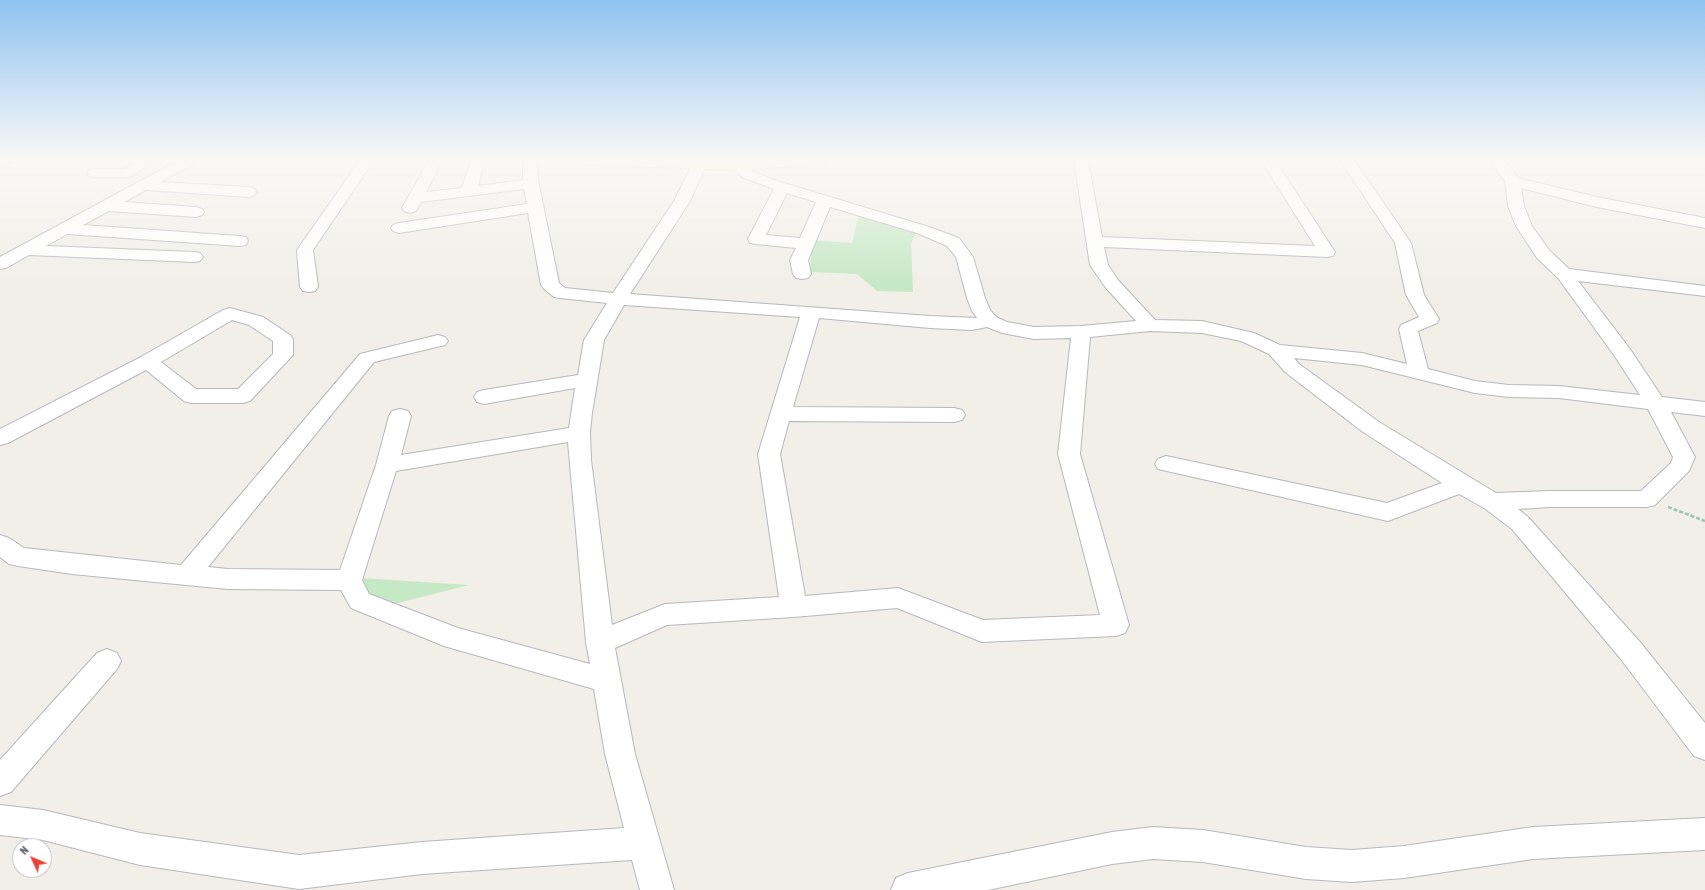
<!DOCTYPE html>
<style>
body{margin:0}
#map{position:relative;width:1705px;height:890px;overflow:hidden;background:#f1efe8;font-family:"Asap Condensed",sans-serif}
canvas{display:block}
.north{position:absolute;left:12px;top:838px;width:40px;height:40px;box-sizing:border-box;background:#fff;border:1px solid #bfc1c3;border-radius:50%;rotate:314deg;font-size:11px;font-weight:700;line-height:16px;text-align:center;color:#5f6368}
.north::after{content:'';display:block;margin:auto;width:14px;height:18px;background:#ea4335;clip-path:polygon(50% 0,100% 100%,50% 72%,0 100%)}
</style>
<div id="map">
<canvas width="1705" height="890"></canvas>
<div class="north">N</div>
</div>
<script>
const g = document.querySelector('canvas').getContext('2d');
g.lineJoin = 'round';
function fill(path, color) { g.fillStyle = color; g.fill(path, 'evenodd'); }
const toPath = rows => new Path2D(rows.map(r => 'M' + r).join(''));
function strokePath(path, color, width, dash) { g.strokeStyle = color; g.lineWidth = width; g.lineCap = dash ? 'butt' : 'round'; g.setLineDash(dash || []); g.stroke(path); }
fill(toPath([
 [859,213,918,230,911,243,913,292,877,291,857,274,810,272,812,240,852,243],
 [360,578,469,585,390,605,366,596]
]), '#c5e8c5');
const minor = toPath([
 [0,160,11,160,9,163,0,166,0,160],
 [137,160,154,160,132,176,127,177,94,177,89,176,87,173,89,170,94,169,124,169,137,160],
 [179,160,197,160,195,163,161,182,249,187,254,189,257,192,254,195,249,197,146,190,124,202,196,207,202,209,204,212,202,215,196,217,109,211,83,225,240,236,246,237,248,241,246,245,240,246,67,234,46,246,194,252,200,253,203,257,200,261,194,262,29,255,6,268,0,269,0,257,179,160],
 [360,160,374,160,313,250,318,287,315,291,309,292,303,291,300,287,297,250,360,160],
 [429,160,443,160,426,192,462,188,471,160,485,160,478,186,523,180,523,160,537,160,538,180,559,283,565,288,613,293,674,201,692,165,694,162,699,161,704,162,706,165,690,201,630,294,930,316,977,318,972,311,967,298,956,257,947,246,917,233,830,207,808,260,811,274,808,278,802,279,796,278,793,274,790,260,796,248,756,244,750,243,748,239,774,189,742,177,732,166,734,163,739,162,744,163,752,171,774,180,929,227,959,238,973,257,985,298,990,310,996,317,1007,322,1034,327,1081,326,1136,321,1106,288,1090,265,1074,160,1088,160,1102,237,1315,246,1261,160,1275,160,1335,252,1333,256,1327,257,1104,247,1108,265,1118,280,1155,320,1202,321,1254,333,1280,345,1362,353,1407,364,1399,329,1401,325,1419,317,1406,295,1395,243,1340,160,1354,160,1411,243,1424,295,1439,319,1437,323,1418,331,1428,369,1475,381,1509,385,1559,386,1640,395,1614,355,1558,278,1537,258,1516,226,1508,206,1505,181,1489,160,1504,160,1518,178,1597,197,1705,218,1705,228,1597,207,1521,188,1524,206,1532,226,1549,250,1569,269,1705,286,1705,296,1578,281,1630,349,1662,397,1705,402,1705,416,1671,412,1695,457,1689,471,1655,505,1647,507,1550,507,1518,509,1528,517,1640,642,1705,723,1705,760,1694,756,1620,658,1512,529,1484,508,1459,494,1388,521,1158,469,1155,464,1158,459,1166,456,1387,503,1442,483,1363,432,1285,372,1269,354,1241,341,1202,333,1150,331,1090,337,1080,454,1129,625,1125,633,1116,636,982,642,897,608,794,617,667,625,615,648,635,754,674,890,640,890,632,860,422,874,299,889,140,865,43,840,0,835,0,805,43,810,140,833,299,855,422,842,624,828,605,754,594,689,444,646,351,608,341,590,228,589,72,574,18,566,9,564,0,557,0,535,9,538,24,548,181,565,360,354,438,335,445,337,448,341,445,345,374,362,208,567,228,569,340,570,376,465,389,416,392,411,400,409,408,411,411,416,401,455,569,428,575,388,484,404,477,402,474,397,477,392,484,390,578,375,584,340,607,303,560,298,554,297,544,289,541,285,528,213,399,233,393,231,391,228,393,225,399,223,527,204,524,189,421,202,416,211,410,213,404,211,402,208,429,160],
 [787,193,816,202,800,238,766,235,787,193],
 [624,305,800,317,758,454,779,597,665,604,612,625,591,460,590,433,592,413,604,340,624,305],
 [819,318,930,328,972,330,987,327,1002,333,1034,339,1071,338,1058,454,1100,615,983,620,898,588,805,596,780,454,789,421,954,422,962,420,965,415,962,410,954,408,793,407,819,318],
 [1294,358,1362,365,1475,393,1509,397,1559,398,1648,409,1673,457,1671,463,1641,491,1550,491,1496,493,1379,422,1299,364,1294,358],
 [568,442,586,642,590,664,458,628,369,594,362,580,396,471,568,442],
 [230,308,263,317,290,335,293,339,293,355,250,401,243,403,191,403,184,401,146,370,8,443,0,445,0,429,141,357,223,310,230,308],
 [232,320,249,325,273,341,273,354,238,389,196,389,161,362,232,320],
 [107,649,117,653,121,661,117,669,11,792,0,796,0,760,97,653,107,649],
 [1705,818,1705,850,1533,859,1404,878,1352,882,1306,879,1203,862,1153,859,1112,864,988,890,891,890,896,878,908,873,1112,832,1153,827,1203,830,1306,847,1352,850,1404,846,1533,827,1705,818]
]);
const major = toPath([
 [553,160,739,162,831,160,829,163,824,164,739,170,560,164,555,163,553,160]
]);
strokePath(minor, '#b5b8bc', 2);
strokePath(major, '#f2c960', 2);
strokePath(toPath([
 [1668,507,1705,521]
]), '#9cc7a9', 2.5, [4, 2]);
fill(minor, '#fff');
fill(major, '#fff2af');
const sky = g.createLinearGradient(0, 0, 0, 285);
sky.addColorStop(0, '#8fc3f1');
sky.addColorStop(0.56, '#f9f8f5');
sky.addColorStop(1, '#f9f8f500');
g.fillStyle = sky;
g.fillRect(0, 0, 1705, 285);
</script>
